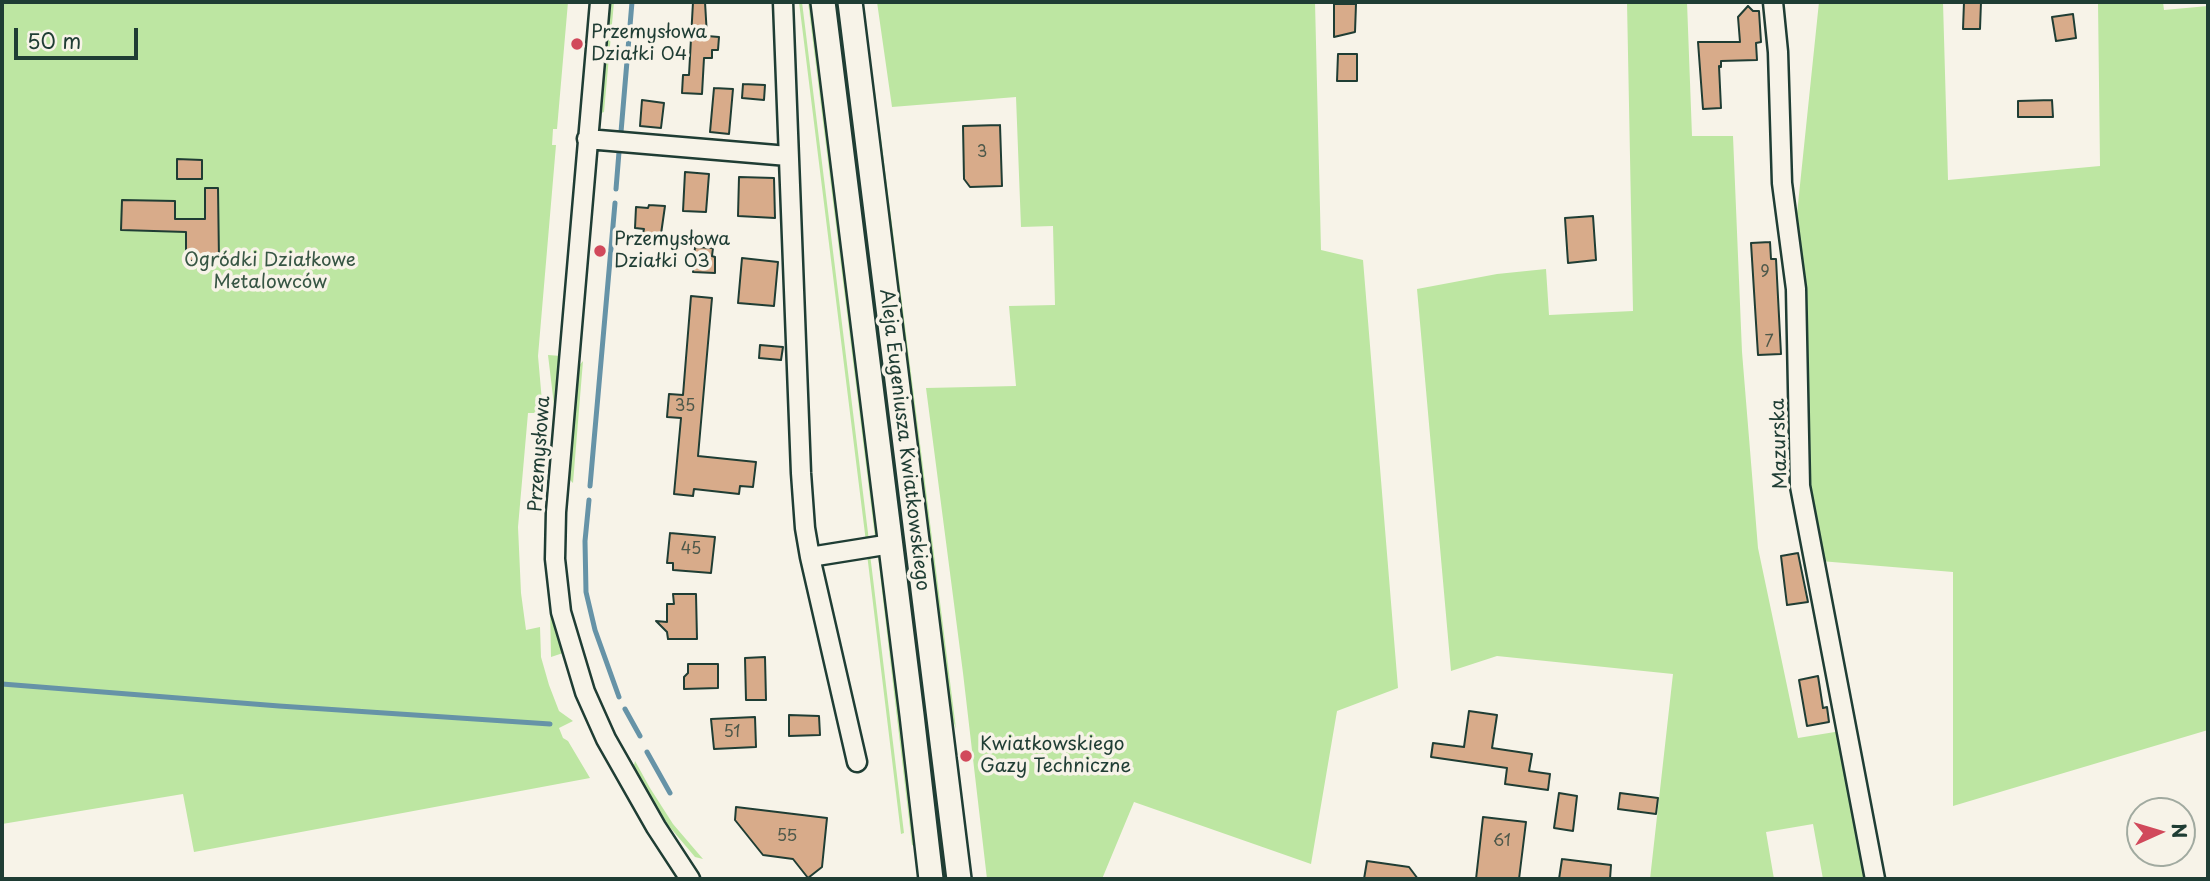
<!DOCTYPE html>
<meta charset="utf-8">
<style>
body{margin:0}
#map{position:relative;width:2210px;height:881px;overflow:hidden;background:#f7f3e8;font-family:"Playpen Sans",sans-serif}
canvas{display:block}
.frame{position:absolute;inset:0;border:4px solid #1f3d34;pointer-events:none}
.north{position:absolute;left:2126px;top:797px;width:70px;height:70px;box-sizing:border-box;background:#f7f3e8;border:2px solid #a1aaa0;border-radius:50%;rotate:86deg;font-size:19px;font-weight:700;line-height:28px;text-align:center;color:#1f3d34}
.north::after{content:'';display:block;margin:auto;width:24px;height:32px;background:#d1495b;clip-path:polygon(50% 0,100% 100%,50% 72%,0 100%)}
.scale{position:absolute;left:14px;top:28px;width:124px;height:32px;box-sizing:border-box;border:4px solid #1f3d34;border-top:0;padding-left:9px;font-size:21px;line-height:24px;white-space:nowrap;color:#1f3d34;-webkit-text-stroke:5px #f7f3e8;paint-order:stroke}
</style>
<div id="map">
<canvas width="2210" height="881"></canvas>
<div class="frame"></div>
<div class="north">N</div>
<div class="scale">50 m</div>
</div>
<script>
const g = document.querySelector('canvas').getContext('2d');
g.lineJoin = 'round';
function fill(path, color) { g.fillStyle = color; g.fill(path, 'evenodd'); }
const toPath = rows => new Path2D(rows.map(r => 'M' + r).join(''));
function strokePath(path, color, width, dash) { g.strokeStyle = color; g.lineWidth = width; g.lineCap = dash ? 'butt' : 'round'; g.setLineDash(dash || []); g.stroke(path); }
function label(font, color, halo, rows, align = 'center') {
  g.font = font + ' "Playpen Sans",sans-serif'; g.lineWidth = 7; g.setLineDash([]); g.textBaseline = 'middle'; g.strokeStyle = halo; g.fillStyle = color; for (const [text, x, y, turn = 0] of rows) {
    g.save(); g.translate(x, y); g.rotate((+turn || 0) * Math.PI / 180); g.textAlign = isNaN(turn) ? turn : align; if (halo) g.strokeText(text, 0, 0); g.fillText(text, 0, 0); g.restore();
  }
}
fill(toPath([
 [2,2,568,2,557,129,553,129,552,145,556,145,538,356,543,413,528,413,518,527,521,593,526,630,540,627,541,657,549,685,559,711,573,721,559,728,563,738,568,741,590,778,194,852,183,794,2,824],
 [609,2,614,2,604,112,599,114],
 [799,2,802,2,869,541,866,542],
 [808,2,814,2,879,529,875,537],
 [877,2,1315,2,1321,250,1363,260,1398,688,1337,711,1311,864,1134,802,1102,879,987,879,963,673,926,388,1016,386,1009,306,1055,305,1053,226,1021,227,1016,97,892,107],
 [1627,2,1687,2,1692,136,1733,136,1742,352,1758,548,1798,738,1841,731,1867,879,1823,879,1813,824,1766,832,1774,879,1650,879,1673,674,1497,656,1451,671,1417,289,1497,274,1546,269,1549,315,1633,311],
 [1819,2,1943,2,1948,180,2100,166,2098,2,2163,2,2164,10,2208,6,2208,730,1953,806,1953,572,1808,560,1790,281],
 [875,92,923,467,956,729,947,703,871,100],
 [850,107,852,107,945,844,935,846,847,110],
 [548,355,561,356,548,503,547,561,554,614,563,653,551,657,550,606,544,541,554,405],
 [583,361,573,483,569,479,568,476,578,367],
 [867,554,870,554,904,833,901,834],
 [878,557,884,564,918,847,912,845],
 [635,761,650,788,673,824,703,859,695,857,668,825,633,769]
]), '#bde6a2');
strokePath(toPath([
 [621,132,632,2],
 [616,189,619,152],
 [590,486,615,203],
 [589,500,585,541,586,592,595,630,619,697],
 [2,684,279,706,550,724],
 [625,709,640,736],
 [647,752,670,793]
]), '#6693a7', 5);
const building = toPath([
 [693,2,705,2,707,36,719,37,718,50,712,50,712,58,704,58,702,94,682,93,683,75,689,75,693,2],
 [1964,2,1981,2,1980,29,1963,29,1964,2],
 [1334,4,1356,4,1355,32,1334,37,1334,4],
 [1748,6,1753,11,1759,11,1761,42,1756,43,1757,60,1721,61,1721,67,1719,66,1721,108,1703,109,1698,42,1740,42,1738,17,1748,6],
 [2073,14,2076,38,2056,41,2052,17,2073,14],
 [1338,54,1357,54,1357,81,1337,81,1338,54],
 [743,84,765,85,764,100,742,98,743,84],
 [714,88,733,89,729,134,710,132,714,88],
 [642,100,664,103,661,128,640,126,642,100],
 [2052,100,2053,117,2018,117,2018,101,2052,100],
 [1000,125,1002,186,970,187,964,179,963,126,1000,125],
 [177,159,202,160,202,179,177,179,177,159],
 [685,172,709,174,706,212,683,211,685,172],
 [739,177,774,178,775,218,738,216,739,177],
 [205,188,218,188,219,260,186,261,186,232,121,230,122,200,175,201,175,219,205,219,205,188],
 [649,205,665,206,661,234,643,233,644,229,635,228,636,207,648,208,649,205],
 [1593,216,1596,260,1568,263,1565,218,1593,216],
 [1770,242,1771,259,1776,259,1781,354,1758,355,1751,243,1770,242],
 [695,247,713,248,712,256,715,257,715,273,693,272,695,247],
 [742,258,778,262,774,306,738,303,742,258],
 [691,296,712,298,698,456,756,462,753,487,740,486,739,494,694,489,693,496,674,494,681,418,667,417,669,394,683,395,691,296],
 [760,345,783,347,781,360,759,358,760,345],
 [670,533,715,537,711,573,673,570,673,563,667,563,670,533],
 [1798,553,1808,602,1787,605,1781,556,1798,553],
 [673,594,696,594,697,639,668,639,667,632,656,621,667,622,667,604,674,604,673,594],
 [765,657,766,700,746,700,745,658,765,657],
 [688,664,718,664,718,688,684,689,684,677,688,673,688,664],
 [1818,676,1823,708,1827,707,1829,722,1807,726,1799,680,1818,676],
 [1469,711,1497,715,1492,748,1532,754,1529,771,1550,774,1548,790,1505,784,1507,768,1431,757,1433,743,1464,747,1469,711],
 [789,715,819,716,820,735,789,736,789,715],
 [755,717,756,747,714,749,711,719,755,717],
 [1559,793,1577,796,1573,831,1554,828,1559,793],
 [1620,793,1658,798,1656,814,1618,809,1620,793],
 [736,807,827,818,822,867,808,878,793,859,763,855,735,820,736,807],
 [1483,817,1526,822,1519,879,1476,879,1483,817],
 [1562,859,1611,865,1610,879,1559,879,1562,859],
 [1367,861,1409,867,1418,879,1364,879,1367,861]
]);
fill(building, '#d8ab8a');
strokePath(building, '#1f3d34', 2);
const minor = toPath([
 [600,2,556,512,555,559,561,612,585,692,606,739,656,827,690,879],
 [783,2,801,473,805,528,810,557,891,544],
 [1773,2,1778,52,1782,183,1796,289,1800,486,1875,879],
 [587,139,788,156],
 [810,557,857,762]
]);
const tertiary = toPath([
 [823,2,912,715,931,879],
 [850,2,959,879]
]);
strokePath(minor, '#1f3d34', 23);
strokePath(tertiary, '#1f3d34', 28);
strokePath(minor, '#f7f3e8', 18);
strokePath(tertiary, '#f7f3e8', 23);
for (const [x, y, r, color] of [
 [577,44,7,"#d1495b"],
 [600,251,7,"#d1495b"],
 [966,756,7,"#d1495b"]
]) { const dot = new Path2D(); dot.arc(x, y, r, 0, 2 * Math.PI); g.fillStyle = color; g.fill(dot); strokePath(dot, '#f7f3e8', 2.5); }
label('16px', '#4d584a', null, [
 ["3",982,153],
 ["9",1765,273],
 ["7",1769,343],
 ["35",685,407],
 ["45",691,550],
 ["51",732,733],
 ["55",787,837],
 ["61",1502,842]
]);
label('19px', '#1f3d34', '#f7f3e8', [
 ["Przemysłowa",591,33],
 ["Działki 04",591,55],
 ["Przemysłowa",614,240],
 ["Działki 03",614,262],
 ["Kwiatkowskiego",980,745],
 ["Gazy Techniczne",980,767]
], 'left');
label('19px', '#375644', '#f7f3e8', [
 ["Ogródki Działkowe",270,261],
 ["Metalowców",270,283]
]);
label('19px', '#1f3d34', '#f7f3e8', [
 ["Aleja Eugeniusza Kwiatkowskiego",904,440,83],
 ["Mazurska",1780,444,-92],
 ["Przemysłowa",540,454,-86]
]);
</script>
